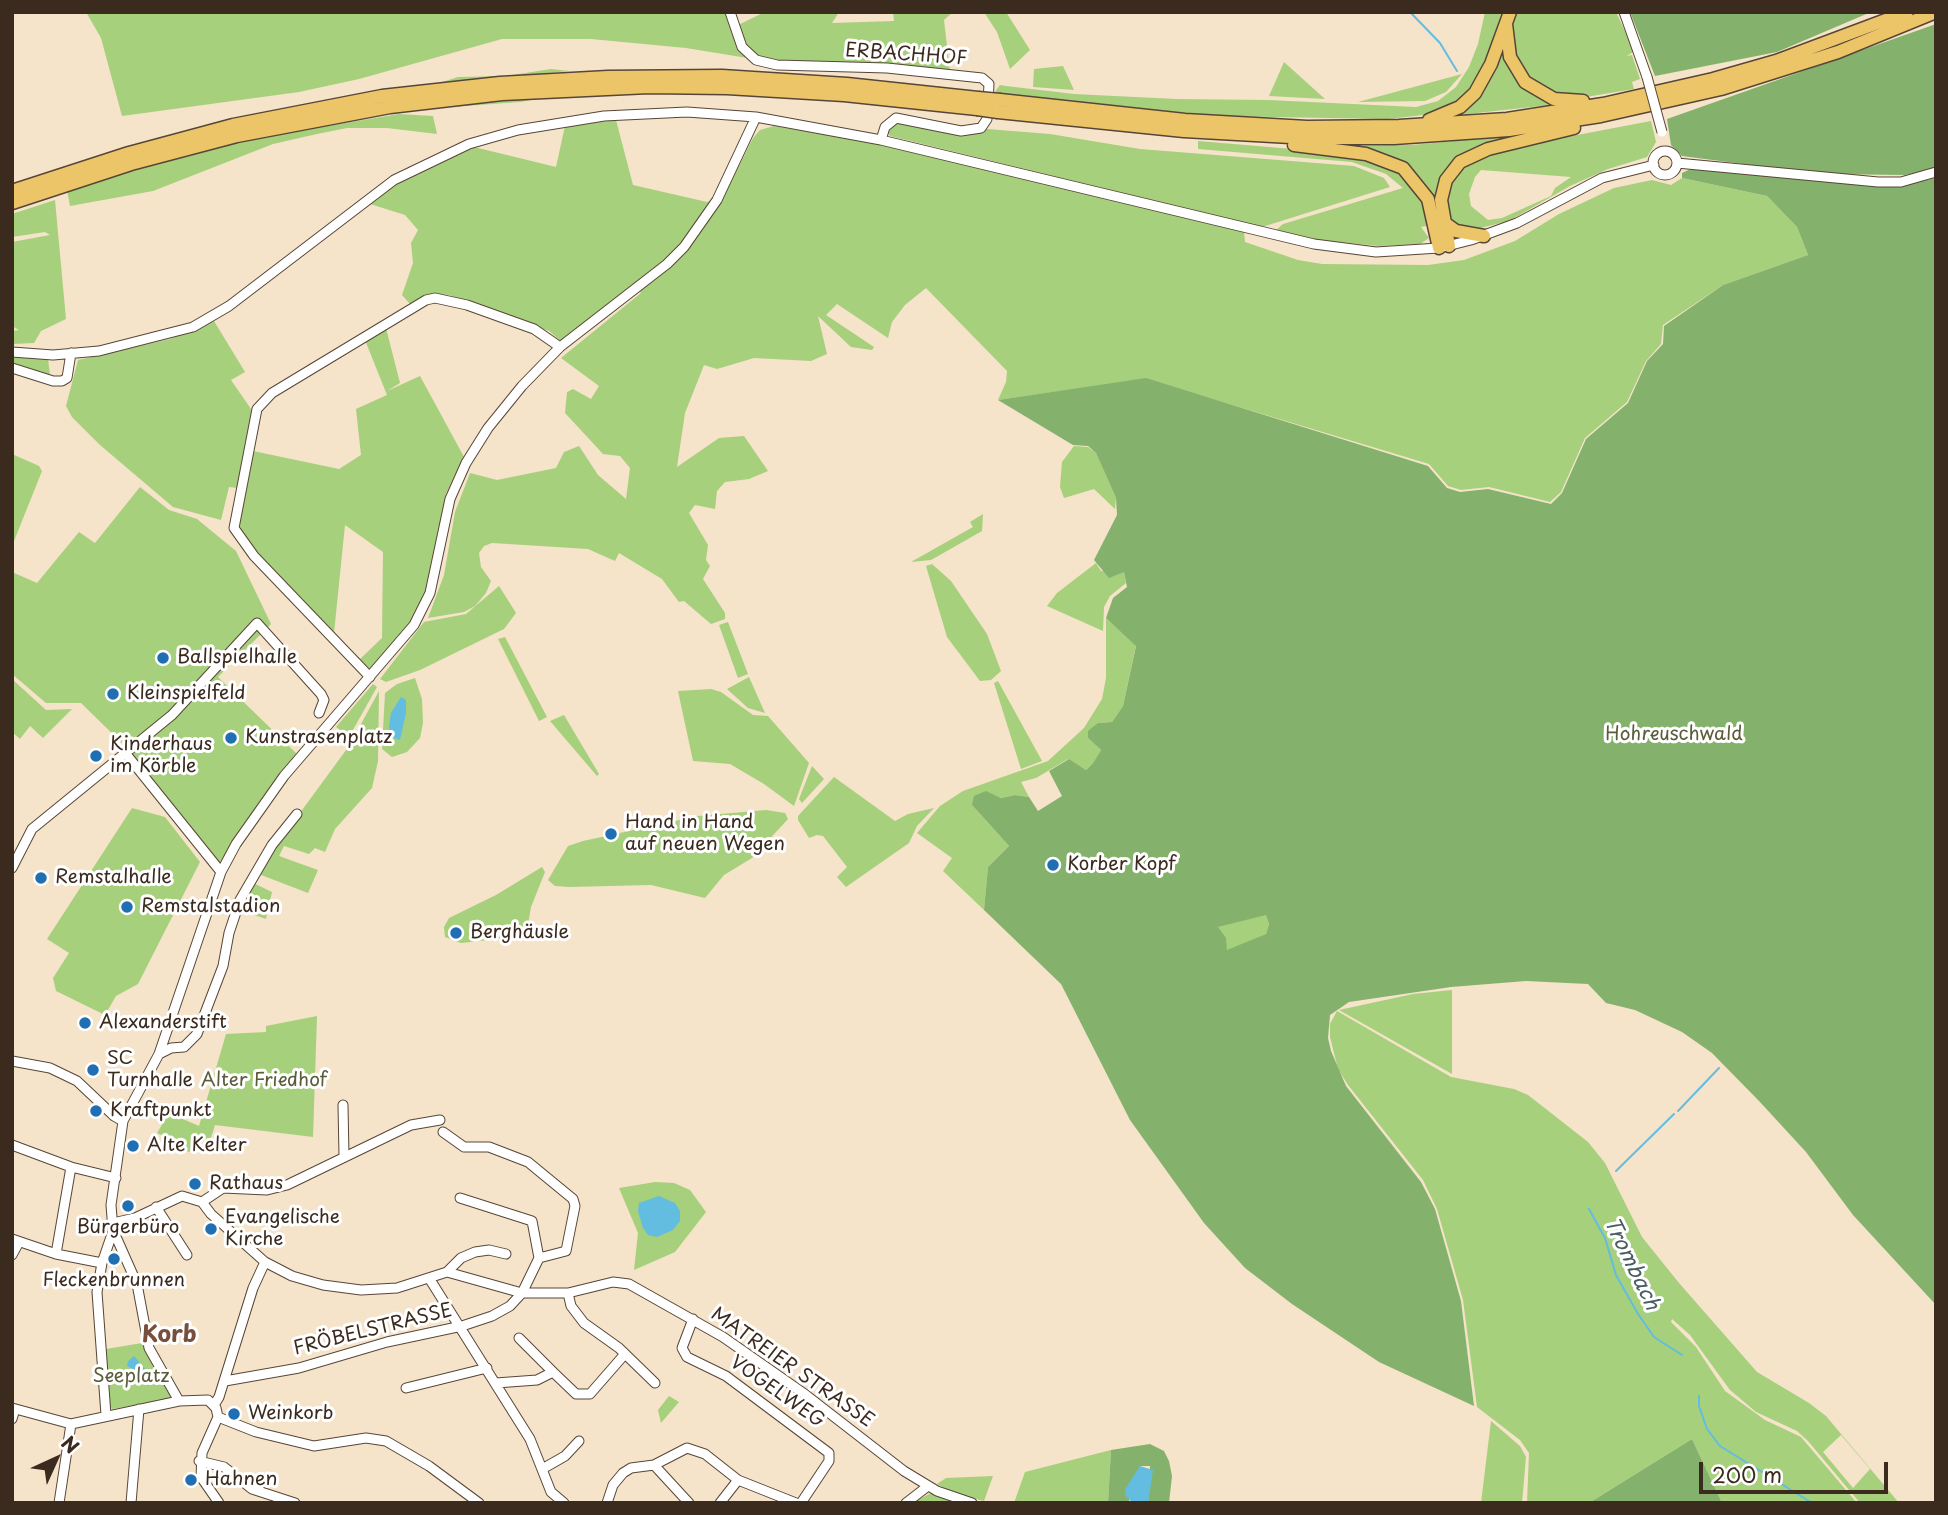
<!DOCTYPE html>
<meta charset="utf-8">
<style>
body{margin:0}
#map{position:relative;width:1948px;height:1515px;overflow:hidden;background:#f5e3ca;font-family:"Playpen Sans",sans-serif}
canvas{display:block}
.frame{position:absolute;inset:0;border:14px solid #3b2a1e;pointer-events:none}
.north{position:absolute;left:21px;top:1424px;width:70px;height:70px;-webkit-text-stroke:5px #fff;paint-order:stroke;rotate:45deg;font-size:19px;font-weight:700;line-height:28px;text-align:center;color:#3b2a1e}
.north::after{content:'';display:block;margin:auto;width:24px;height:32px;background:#3b2a1e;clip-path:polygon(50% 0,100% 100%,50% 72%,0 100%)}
.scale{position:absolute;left:1699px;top:1462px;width:189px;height:32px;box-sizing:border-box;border:4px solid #3b2a1e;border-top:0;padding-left:9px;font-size:21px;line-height:24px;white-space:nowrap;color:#3b2a1e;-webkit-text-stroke:5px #fff;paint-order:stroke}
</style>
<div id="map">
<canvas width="1948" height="1515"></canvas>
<div class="frame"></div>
<div class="north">N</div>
<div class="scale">200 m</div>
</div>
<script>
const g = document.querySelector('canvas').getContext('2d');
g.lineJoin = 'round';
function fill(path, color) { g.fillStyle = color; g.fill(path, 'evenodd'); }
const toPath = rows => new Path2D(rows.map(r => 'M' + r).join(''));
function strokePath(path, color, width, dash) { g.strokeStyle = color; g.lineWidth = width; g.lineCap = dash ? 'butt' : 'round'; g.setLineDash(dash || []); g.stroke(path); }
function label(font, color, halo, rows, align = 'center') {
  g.font = font + ' "Playpen Sans",sans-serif'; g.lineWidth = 6; g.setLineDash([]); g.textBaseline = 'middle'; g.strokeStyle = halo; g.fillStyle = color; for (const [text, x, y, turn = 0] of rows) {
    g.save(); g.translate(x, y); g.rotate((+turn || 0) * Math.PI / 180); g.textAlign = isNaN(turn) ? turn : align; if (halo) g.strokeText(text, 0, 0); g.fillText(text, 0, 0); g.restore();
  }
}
fill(toPath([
 [86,12,730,12,734,27,765,12,839,12,832,23,894,21,893,12,953,12,944,20,950,72,778,63,686,48,591,39,502,39,359,79,299,92,122,116,101,38],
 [984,12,1006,12,1030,50,1010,69,997,32],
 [1485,12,1504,12,1480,78,1459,103,1432,114,1388,119,1214,116,994,93,1000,85,1006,86,1074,94,1176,99,1268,100,1416,107,1438,101,1456,87,1469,67,1478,44],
 [1515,12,1616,12,1631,44,1633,52,1627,56,1632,55,1640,79,1632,82,1634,89,1580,98,1541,90,1516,63,1511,30],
 [1503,36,1510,65,1559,104,1449,116,1461,109],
 [1284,62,1325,99,1269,96],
 [1063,66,1074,90,1033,87,1034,69],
 [551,69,569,71,436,84,458,77,506,76],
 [1462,74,1446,92,1425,101,1358,102],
 [547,97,520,102,424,109,490,100],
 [399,114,433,116,437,134,387,128,347,128,317,134,273,144,153,191,70,206,67,190,144,166,250,139],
 [616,120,633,185,707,202,724,196,753,138,760,130,774,126,880,144,1244,232,1245,242,1298,260,1322,264,1428,265,1464,260,1515,241,1559,214,1614,188,1652,180,1671,185,1682,178,1767,196,1797,227,1808,255,1723,285,1663,325,1661,344,1646,361,1627,402,1585,438,1561,492,1550,502,1489,487,1461,490,1448,486,1429,464,1146,379,998,400,1006,382,1007,371,926,288,905,305,892,322,888,338,837,304,826,315,874,347,872,350,851,347,818,316,827,354,811,361,754,358,717,369,704,365,685,413,677,467,719,438,744,436,768,471,749,479,725,482,717,491,715,509,695,505,689,513,708,545,706,560,710,566,703,579,725,613,725,619,711,624,684,601,679,602,662,579,619,553,615,561,588,549,492,543,484,546,479,553,481,567,491,581,486,593,475,606,464,612,428,618,444,575,455,512,470,473,497,480,556,468,564,452,579,446,598,475,626,499,630,468,620,456,603,454,565,413,567,392,573,389,591,399,599,386,561,358,641,293,633,284,561,341,549,331,449,295,433,294,411,305,402,295,413,263,411,243,418,230,405,215,367,203,397,181,474,147,556,167,565,126],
 [1651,121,1656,142,1647,157,1608,169,1570,186,1509,221,1468,231,1448,219,1447,186,1470,160,1570,132,1572,136],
 [1481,170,1571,177,1555,188,1551,196,1502,218,1488,220,1471,206,1469,194,1475,177],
 [899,122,1050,134,1140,149,1354,166,1384,178,1390,187,1262,227,890,136,887,131,893,124],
 [1529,134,1450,168,1444,237,1421,181,1351,146,1412,145],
 [1198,141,1352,154,1392,166,1421,193,1431,225,1421,227,1429,238,1420,244,1379,246,1319,240,1276,230,1283,224,1403,188,1386,174,1352,162,1198,149],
 [55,200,66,319,41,331,34,343,12,344,12,331,19,330,12,326,12,242,50,235,45,232,12,237,12,214],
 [214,321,245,372,231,380,253,412,238,488,229,487,221,520,173,507,100,445,72,417,66,406,78,360,170,339],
 [386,328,400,383,387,391,420,376,464,457,446,494,429,585,411,623,370,669,360,659,382,638,383,552,345,525,334,633,258,554,242,533,239,523,253,451,339,469,361,455,356,409,387,395,365,340],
 [12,357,48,359,50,375,12,365],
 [1074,446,1088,447,1096,453,1116,498,1115,509,1094,489,1064,498,1060,487,1062,462],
 [12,454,39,466,42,471,12,546],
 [140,487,169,510,197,519,236,551,271,624,218,677,297,754,219,863,126,747,81,703,46,703,12,674,12,572,37,583,79,532,95,543],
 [983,514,982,531,931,560,911,562,973,527,970,522],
 [1096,563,1101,571,1124,572,1126,583,1110,596,1104,607,1103,631,1047,606,1057,593],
 [932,564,951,581,987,634,1001,671,991,680,980,681,947,637,926,566],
 [499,586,516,613,504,629,420,670,386,682,380,679,424,622,466,614],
 [1106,618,1136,645,1123,706,1112,722,1098,723,1088,738,1101,750,1093,763,1086,770,1068,759,1036,778,1021,782,1029,797,1015,795,1001,798,986,792,972,805,1009,846,988,867,984,910,943,871,952,858,917,833,940,806,963,791,1048,761,1084,728,1102,699,1106,678],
 [728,622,748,674,738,678,719,625],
 [505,637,547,717,539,721,498,639],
 [749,677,765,713,748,708,727,689],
 [415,678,422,699,423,723,420,738,407,752,392,757,382,749,385,693,397,684],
 [12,679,46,710,72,709,43,738,30,726,20,739,12,732],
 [998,681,1042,761,1021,769,994,683],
 [373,684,377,687,349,737,336,727],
 [711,689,721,692,753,715,768,716,809,763,794,806,764,784,730,764,693,761,678,691],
 [379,691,378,761,372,788,335,829,325,852,315,848,309,854,284,846,279,856,318,870,308,893,256,873,349,746],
 [564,715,599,774,597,776,550,721],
 [812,766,824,779,802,803,799,799],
 [834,777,895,821,908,814,934,808,917,826,909,843,846,887,837,877,847,867,823,836,817,835,809,838,798,820,798,816],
 [132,808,165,817,200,862,138,984,116,996,105,1015,56,991,53,978,69,953,47,939],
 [766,810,785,813,788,819,752,858,724,875,705,898,651,885,569,887,555,886,548,880,568,846,583,841,698,816],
 [542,867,545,872,531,907,526,936,461,943,445,937,444,927,449,918,496,895],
 [251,882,272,892,266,919,240,910],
 [1266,914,1269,924,1266,934,1228,951,1217,927],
 [1452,990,1452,1074,1339,1010,1413,994],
 [1337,1011,1451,1077,1514,1089,1528,1095,1588,1142,1605,1163,1642,1237,1679,1283,1757,1372,1809,1403,1826,1416,1899,1503,1860,1503,1808,1441,1797,1431,1756,1412,1730,1390,1690,1335,1672,1319,1671,1322,1696,1347,1725,1391,1765,1420,1801,1437,1857,1503,1722,1503,1692,1439,1589,1503,1527,1503,1529,1453,1520,1440,1477,1407,1463,1300,1437,1209,1423,1180,1348,1085,1338,1069,1330,1037,1330,1024],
 [1841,1435,1870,1469,1853,1488,1823,1452],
 [317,1016,313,1137,215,1125,209,1144,195,1140,190,1152,173,1148,174,1141,157,1133,169,1113,199,1126,226,1034,266,1032,266,1026],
 [655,1182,674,1183,690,1190,706,1212,675,1252,634,1270,638,1233,619,1188],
 [142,1343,155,1371,171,1392,170,1399,112,1409,107,1401,106,1349],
 [669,1396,679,1402,661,1423,658,1410],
 [1491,1421,1520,1446,1526,1457,1522,1503,1481,1503],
 [1111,1450,1108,1503,1014,1503,1025,1472],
 [993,1476,984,1501,956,1494,937,1484,946,1478],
 [933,1492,963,1503,912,1503]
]), '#a6d07c');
fill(toPath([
 [1630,12,1871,12,1777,52,1655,76],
 [1936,24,1936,168,1905,175,1820,174,1682,156,1671,145,1667,119],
 [1695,167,1900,186,1936,178,1936,1305,1853,1215,1806,1152,1760,1102,1712,1053,1682,1032,1635,1010,1606,1003,1588,984,1526,981,1451,987,1349,1002,1330,1015,1328,1038,1331,1051,1346,1086,1421,1182,1435,1209,1461,1301,1474,1406,1379,1362,1292,1304,1245,1268,1204,1223,1130,1120,1061,984,984,910,988,867,1009,846,972,805,974,796,986,791,1001,798,1015,795,1029,797,1038,811,1062,796,1049,771,1069,759,1086,770,1093,763,1101,750,1088,738,1088,731,1098,723,1112,722,1123,706,1136,646,1106,618,1113,598,1127,587,1124,572,1109,578,1094,560,1117,515,1116,498,1096,453,1088,446,1073,445,998,400,1146,378,1428,466,1447,488,1460,492,1488,489,1551,504,1562,493,1586,439,1628,403,1647,361,1663,344,1664,326,1723,285,1808,255,1797,227,1767,196,1682,178,1682,173],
 [1266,915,1269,924,1266,934,1227,950,1226,938,1218,927],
 [1692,1439,1722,1503,1589,1503],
 [1150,1444,1164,1451,1169,1461,1172,1476,1169,1503,1148,1503,1150,1466,1140,1466,1129,1501,1133,1503,1108,1503,1111,1450]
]), '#84b26c');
fill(toPath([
 [401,697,406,700,406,713,400,740,391,737,389,727,391,713],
 [659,1196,675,1203,680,1211,680,1221,673,1230,657,1237,648,1235,643,1228,638,1211,639,1203],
 [134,1356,146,1370,145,1376,127,1366,128,1361],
 [1140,1466,1153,1470,1148,1503,1133,1503,1125,1495,1126,1488]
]), '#63bde1');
strokePath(toPath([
 [1410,12,1440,43,1457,71],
 [1678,1111,1719,1068],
 [1616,1171,1674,1114],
 [1589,1209,1605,1238,1616,1275,1638,1314,1654,1337,1682,1355],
 [1699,1396,1699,1406,1707,1429,1720,1446,1812,1503]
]), '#63bde1', 2);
const minor = toPath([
 [730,12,742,47,756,60,777,65,887,68,982,78,989,84,987,119,981,128,961,131,896,118,885,127,881,140],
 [1624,12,1647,77],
 '1653 163a12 12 0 1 1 24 0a12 12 0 1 1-24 0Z',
 [1677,163,1878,182,1901,182,1936,172],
 [12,352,53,355,99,351,193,327,229,306,394,180,469,144,518,130,604,116,687,112,756,117,881,140,1314,244,1376,252,1439,248,1471,240,1517,223,1602,178,1654,165],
 [12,368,53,381,62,381,67,378,71,353],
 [370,677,254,556,234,528,257,409,272,393,426,300,435,298,467,305,534,329,560,347],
 [126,754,221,872],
 [12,868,32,829,172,715,257,623,321,694,324,700,319,713],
 [159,1054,171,1048,184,1047,197,1034,223,966,229,933,240,900,272,845,297,814],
 [12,1061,50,1068,77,1081,114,1116,123,1121],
 [343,1105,344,1156],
 [443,1132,464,1147,489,1147,528,1162,573,1199,575,1206,566,1251,539,1258],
 [12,1145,71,1167,116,1178],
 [202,1202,211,1214,265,1262,292,1276,323,1285,361,1290,397,1288,447,1272,522,1293,568,1293,613,1282,629,1284,723,1337,806,1395,904,1471,937,1491,972,1503],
 [202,1202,223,1188,267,1190,287,1185,411,1125,440,1120],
 [156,1207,187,1255],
 [113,1223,135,1218,182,1196,202,1202],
 [12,1239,56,1254,102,1263],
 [56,1254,71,1167],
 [12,1255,19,1242],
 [447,1272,461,1258,475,1252,489,1250,506,1254],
 [429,1278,530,1439,551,1492,564,1503],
 [568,1293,571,1306,584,1323,619,1348,655,1383],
 [693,1319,682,1348,687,1357,726,1376,829,1453,829,1461,801,1503],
 [519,1338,553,1372],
 [225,1381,299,1368,387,1342,462,1326,492,1316,510,1306,522,1293,539,1258,532,1221,460,1198],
 [496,1383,537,1380,553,1372,576,1394,590,1394,624,1355],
 [406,1388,487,1368],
 [179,1401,149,1348,137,1284,113,1230,111,1205,123,1121,159,1054,221,872,236,844,284,776,414,625,430,593,450,499,466,463,488,428,522,386,560,347,667,264,684,247,717,200,756,117],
 [214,1405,219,1397,253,1288,265,1262],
 [12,1408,71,1424,179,1401,208,1400,216,1408,218,1417,202,1453,201,1477,219,1503],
 [106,1415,97,1292,102,1263,113,1231],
 [218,1417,256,1432,314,1446,366,1438,386,1441,429,1466,479,1503],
 [12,1419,15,1409],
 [199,1461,224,1467,252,1489,295,1503],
 [654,1465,689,1503],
 [544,1468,565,1456,579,1441],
 [59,1503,71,1424],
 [131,1503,139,1409],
 [607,1503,613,1485,623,1473,631,1468,654,1465,687,1448,705,1454,738,1480,796,1503],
 [720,1503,738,1480],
 [906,1503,928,1486]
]);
const highway = toPath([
 [1506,24,1510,57,1525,82,1554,99,1583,101],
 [1000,100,1185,120,1307,127,1399,126,1507,119,1603,104,1713,79,1776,61,1907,12],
 [998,112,1184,131,1308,138,1394,138,1509,130,1601,116,1721,89,1838,52,1936,12],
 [1429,120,1460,107,1475,93,1491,64,1510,12],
 [1294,145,1366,154,1403,168,1428,199,1439,248],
 [12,191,129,153,233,125,382,96,500,83,608,77,722,76,847,84,978,98],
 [12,203,131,164,237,136,390,107,502,94,649,87,727,88,844,95,977,109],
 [1445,223,1456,231,1484,236],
 [1449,246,1441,200,1446,180,1460,162,1488,149,1574,128]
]);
strokePath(minor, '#574638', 11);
strokePath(highway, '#574638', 15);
strokePath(minor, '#fff', 9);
strokePath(highway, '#edc569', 12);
const minorBridge = toPath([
 [1647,77,1662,132]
]);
const highwayBridge = toPath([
 [978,98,1000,100],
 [977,109,998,112]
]);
strokePath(minorBridge, '#574638', 11, []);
strokePath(highwayBridge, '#574638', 15, []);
strokePath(minorBridge, '#fff', 9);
strokePath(highwayBridge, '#edc569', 12);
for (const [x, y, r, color] of [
 [163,658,7,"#1f6fb2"],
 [113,694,7,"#1f6fb2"],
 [231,738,7,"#1f6fb2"],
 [96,756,7,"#1f6fb2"],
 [611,834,7,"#1f6fb2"],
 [1053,865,7,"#1f6fb2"],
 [41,878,7,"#1f6fb2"],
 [127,907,7,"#1f6fb2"],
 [456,933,7,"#1f6fb2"],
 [85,1023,7,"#1f6fb2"],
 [93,1070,7,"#1f6fb2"],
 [96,1111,7,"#1f6fb2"],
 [133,1146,7,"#1f6fb2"],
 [195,1184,7,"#1f6fb2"],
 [128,1206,7,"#1f6fb2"],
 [211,1229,7,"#1f6fb2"],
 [114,1259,7,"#1f6fb2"],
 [234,1414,7,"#1f6fb2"],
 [191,1480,7,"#1f6fb2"]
]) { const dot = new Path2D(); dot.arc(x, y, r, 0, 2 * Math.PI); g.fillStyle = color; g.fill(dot); strokePath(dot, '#fff', 2.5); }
label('19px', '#3b2a1e', '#fff', [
 ["ERBACHHOF",906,55,4],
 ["FRÖBELSTRASSE",373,1330,-14],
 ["MATREIER STRASSE",792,1368,35],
 ["VOGELWEG",777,1392,35]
]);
label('19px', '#3b2a1e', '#fff', [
 ["Ballspielhalle",177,658],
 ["Kleinspielfeld",127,694],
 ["Kunstrasenplatz",245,738],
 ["Kinderhaus",110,745],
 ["im Körble",110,767],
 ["Hand in Hand",625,823],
 ["auf neuen Wegen",625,845],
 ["Korber Kopf",1067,865],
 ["Remstalhalle",55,878],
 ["Remstalstadion",141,907],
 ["Berghäusle",470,933],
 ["Alexanderstift",99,1023],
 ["SC",107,1059],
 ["Turnhalle",107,1081],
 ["Kraftpunkt",110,1111],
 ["Alte Kelter",147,1146],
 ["Rathaus",209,1184],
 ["Evangelische",225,1218],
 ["Kirche",225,1240],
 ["Bürgerbüro",128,1228,"center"],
 ["Fleckenbrunnen",114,1281,"center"],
 ["Weinkorb",248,1414],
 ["Hahnen",205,1480]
], 'left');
label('19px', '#5b5c3a', '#fff', [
 ["Hohreuschwald",1674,735],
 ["Alter Friedhof",264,1081],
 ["Seeplatz",131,1377]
]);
label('italic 21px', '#495d62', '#fff', [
 ["Trombach",1631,1264,64]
]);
label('bold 23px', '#77503d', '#fff', [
 ["Korb",169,1336]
]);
</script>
